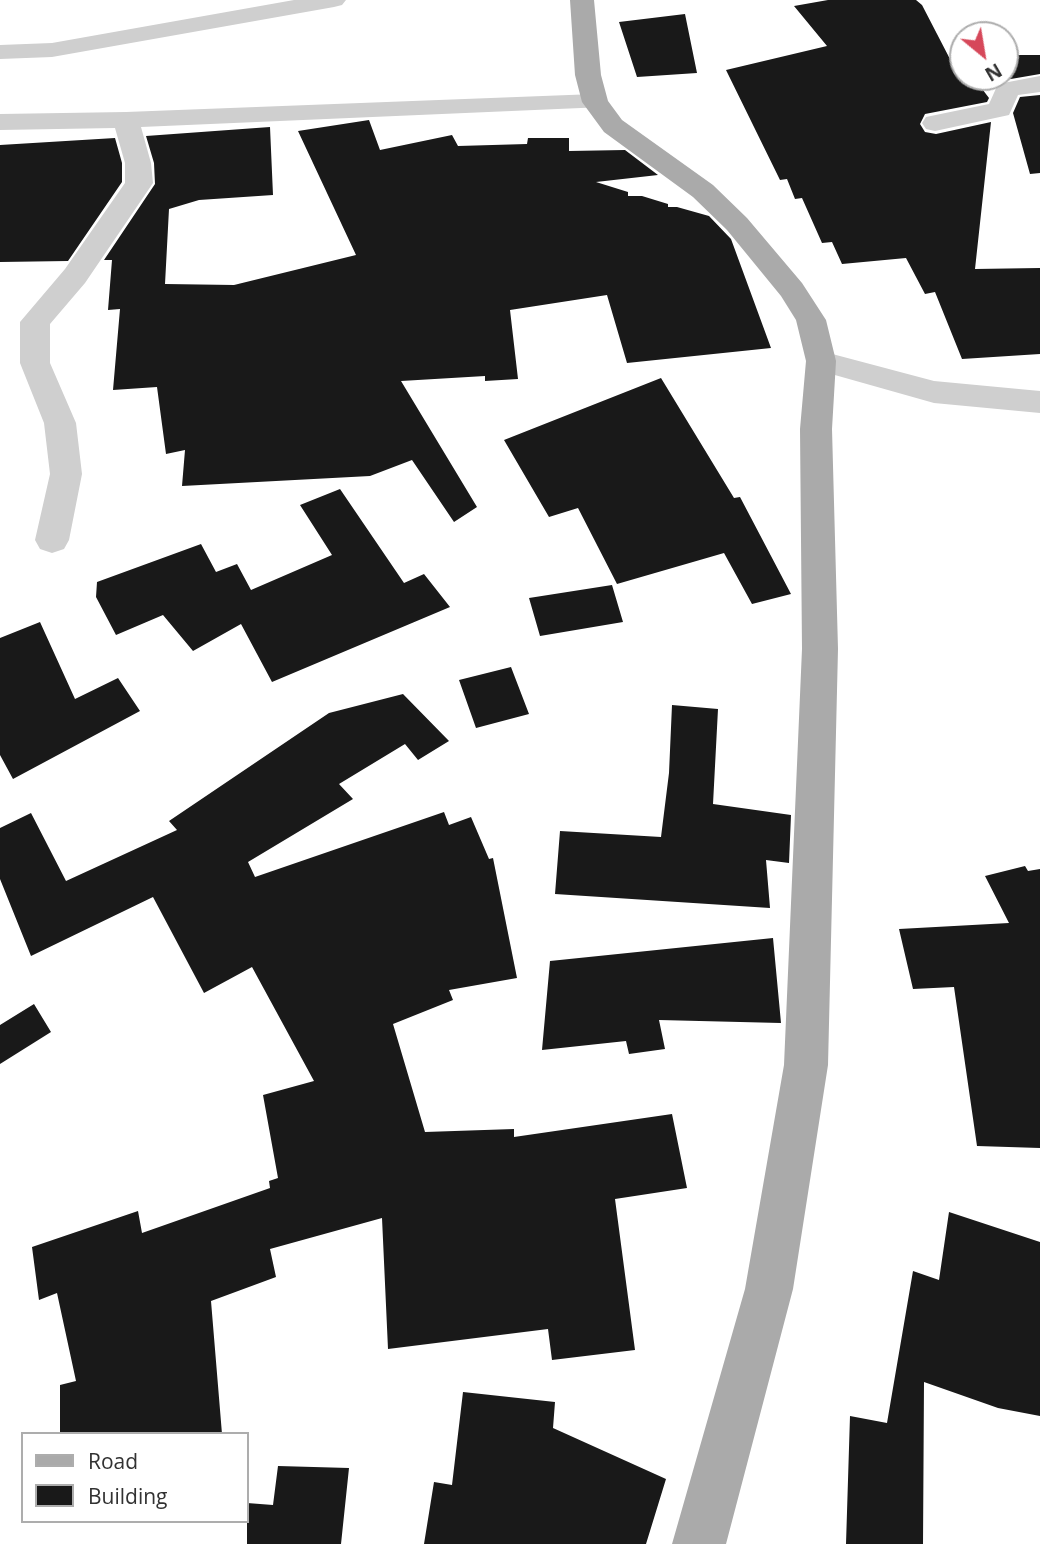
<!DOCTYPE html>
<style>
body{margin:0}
#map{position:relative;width:1040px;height:1544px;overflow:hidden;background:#fff;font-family:"Open Sans",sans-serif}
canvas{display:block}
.legend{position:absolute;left:21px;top:1432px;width:228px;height:91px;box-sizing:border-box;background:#fff;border:2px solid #adadad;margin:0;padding:9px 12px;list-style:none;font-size:21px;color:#323232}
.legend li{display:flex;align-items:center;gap:14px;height:35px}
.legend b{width:35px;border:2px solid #adadad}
.north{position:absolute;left:949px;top:21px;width:70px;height:70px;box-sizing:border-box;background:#fff;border:2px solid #adadad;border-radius:50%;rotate:150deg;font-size:19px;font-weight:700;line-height:28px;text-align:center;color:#323232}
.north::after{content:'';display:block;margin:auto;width:24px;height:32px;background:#d6485a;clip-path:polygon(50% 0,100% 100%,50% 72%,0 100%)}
</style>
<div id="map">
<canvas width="1040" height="1544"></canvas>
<ul class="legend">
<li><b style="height:9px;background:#aaa"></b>Road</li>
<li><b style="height:19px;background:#191919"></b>Building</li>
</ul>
<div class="north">N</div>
</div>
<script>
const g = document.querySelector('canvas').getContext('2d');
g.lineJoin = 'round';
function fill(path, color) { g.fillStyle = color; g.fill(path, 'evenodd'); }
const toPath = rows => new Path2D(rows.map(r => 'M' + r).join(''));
fill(toPath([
 [828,0,916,0,922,5,951,61,961,60,963,63,963,77,973,77,989,98,987,102,925,114,920,124,925,132,936,134,991,122,975,269,1040,268,1040,354,962,359,935,292,925,294,906,258,842,264,832,242,822,243,802,198,795,199,787,179,780,180,726,70,827,46,794,6],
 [685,14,697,73,637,77,619,22],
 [1005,55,1040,55,1040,74,1005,80],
 [1040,95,1040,173,1030,174,1013,113,1020,97],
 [369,120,380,150,452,135,458,146,527,144,528,138,569,138,569,151,625,150,658,175,596,182,628,192,628,196,642,196,668,204,668,207,677,207,709,216,731,239,771,348,627,363,607,295,510,310,518,379,485,381,485,376,401,381,477,507,454,522,412,460,370,476,182,486,185,450,166,454,157,387,113,390,120,309,108,310,112,260,104,260,155,184,154,163,146,136,270,127,273,195,199,200,169,209,165,284,234,285,356,255,298,131],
 [115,138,122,163,122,182,68,261,0,262,0,145],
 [661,378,734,498,740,497,791,594,752,604,724,553,617,584,578,508,549,517,504,440],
 [340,489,404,583,424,574,450,607,272,682,241,624,193,651,163,615,116,635,96,597,97,582,201,544,216,572,237,564,251,590,332,555,300,505],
 [612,585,623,622,540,636,529,598],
 [40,622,75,699,118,678,140,711,13,779,0,755,0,638],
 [511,667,529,714,476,728,459,680],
 [403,694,449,741,418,760,405,744,339,784,353,799,248,862,255,877,444,812,449,825,471,817,489,859,493,858,517,978,449,990,453,1000,393,1024,425,1132,514,1129,514,1137,672,1114,687,1188,615,1199,635,1350,552,1360,548,1329,388,1349,382,1218,270,1249,276,1277,211,1301,222,1434,60,1434,60,1385,76,1381,57,1293,39,1300,32,1247,138,1211,142,1233,270,1188,269,1181,278,1178,263,1095,314,1081,252,967,204,993,153,897,31,956,0,879,0,828,31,813,66,881,177,830,169,821,329,713],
 [672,705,718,709,713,804,791,815,789,863,766,860,770,908,555,894,560,831,661,837,669,773],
 [1025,866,1028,871,1040,869,1040,1148,977,1146,954,987,913,989,899,929,1009,923,985,876],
 [773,938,781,1023,659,1020,665,1049,629,1054,626,1041,542,1050,550,961],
 [34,1004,51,1032,0,1064,0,1025],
 [949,1212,1040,1242,1040,1416,998,1408,924,1382,923,1544,846,1544,850,1416,887,1423,913,1271,939,1280],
 [463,1392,555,1402,553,1428,666,1479,646,1544,424,1544,434,1482,452,1485],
 [278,1466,349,1468,341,1544,247,1544,247,1503,273,1505]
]), '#191919');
fill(toPath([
 [294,0,346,0,342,5,334,7,52,57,0,59,0,45,52,43,294,0],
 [1040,76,1040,92,1018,95,1009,115,935,131,926,129,922,123,926,117,989,104,998,84,1040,76],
 [595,94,604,97,608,102,604,107,141,127,151,163,153,183,85,283,50,324,50,363,76,423,82,474,69,540,64,549,52,553,40,549,35,540,50,474,44,423,20,363,20,322,65,269,125,183,125,163,115,128,0,130,0,114,126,112,595,94],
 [821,351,934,381,1040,391,1040,413,934,403,810,368,806,361,810,354,821,351]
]), '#cfcfcf');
fill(toPath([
 [570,0,594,0,601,75,608,101,622,120,713,185,747,218,802,283,826,320,836,361,832,429,838,649,828,1065,793,1289,726,1544,672,1544,745,1289,784,1065,802,649,800,429,806,361,796,320,781,296,727,230,693,197,604,132,582,102,575,75,570,0]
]), '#aaa');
</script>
